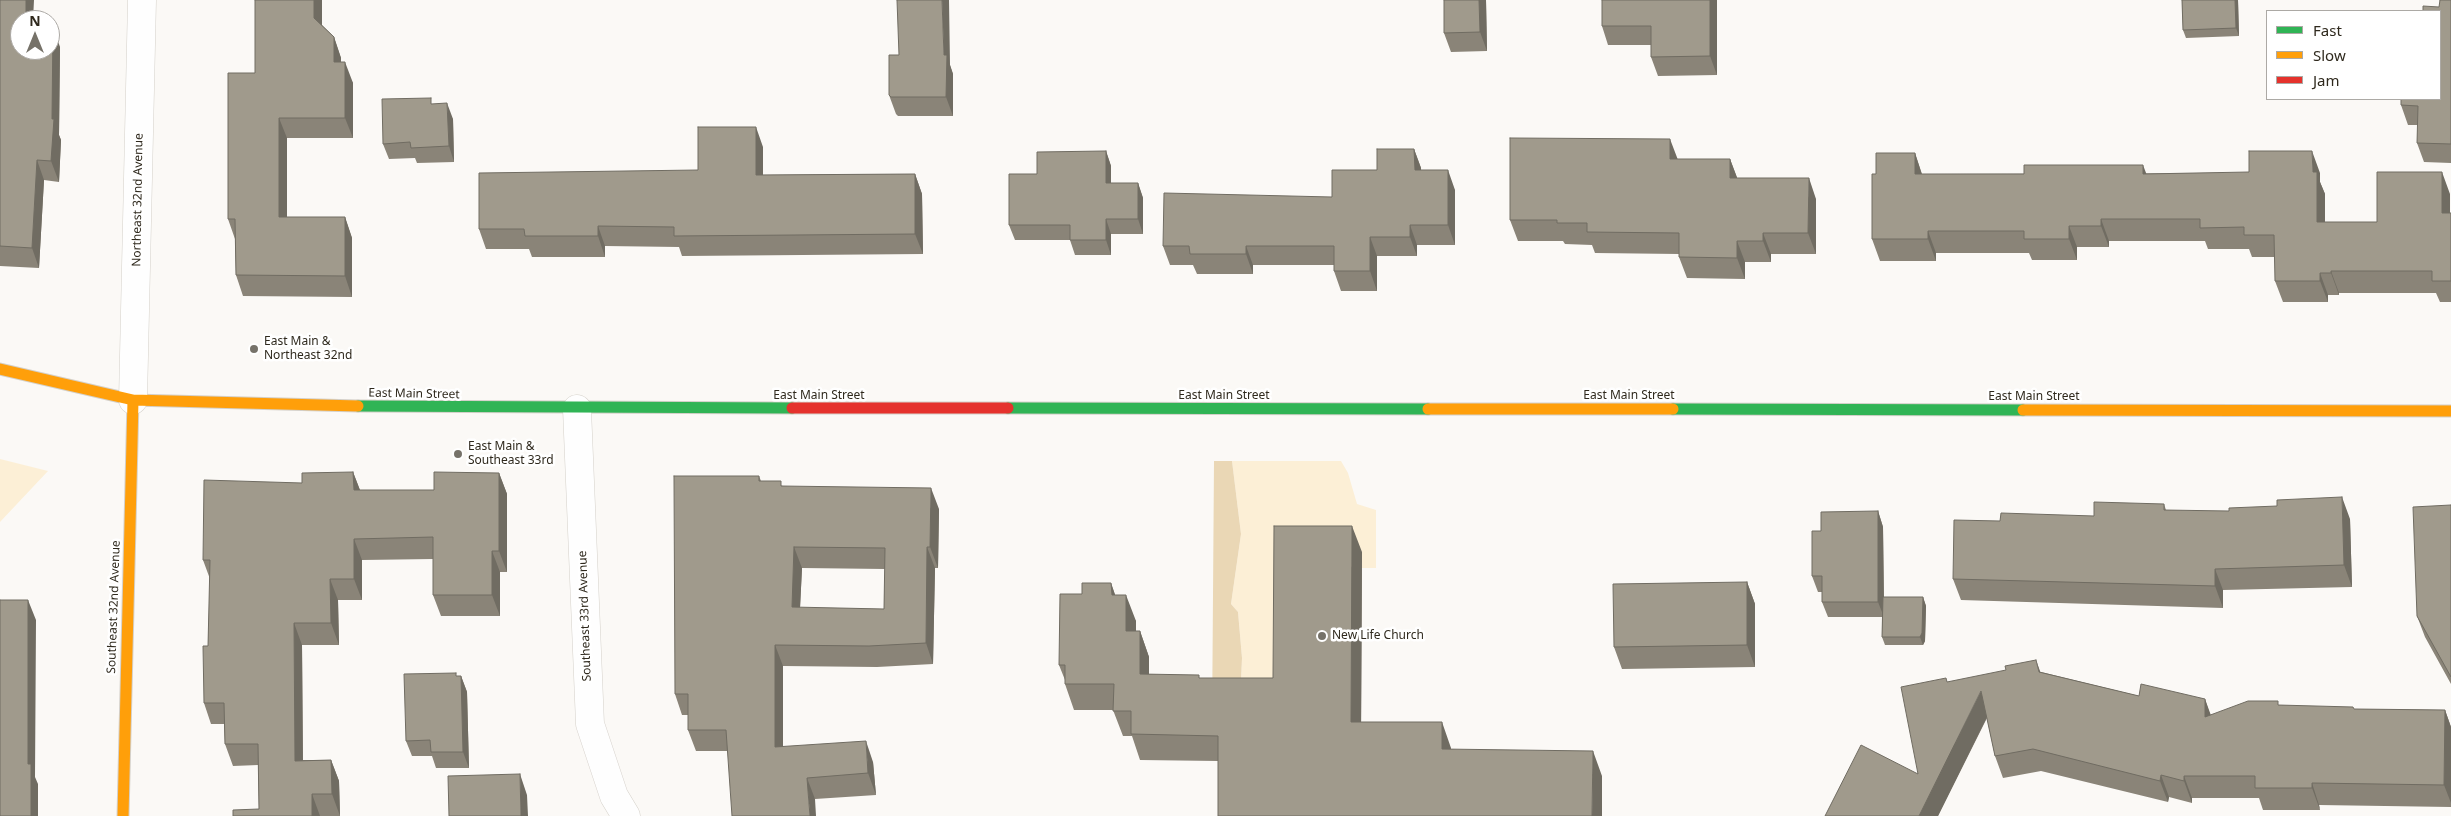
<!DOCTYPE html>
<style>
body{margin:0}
#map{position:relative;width:2451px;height:816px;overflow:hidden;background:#fbf9f6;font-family:"Noto Sans",sans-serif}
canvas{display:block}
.legend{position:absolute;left:2266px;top:10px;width:175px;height:90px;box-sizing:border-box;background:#fff;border:1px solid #aca9a5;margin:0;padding:6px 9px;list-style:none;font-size:15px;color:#2f291d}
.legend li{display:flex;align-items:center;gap:10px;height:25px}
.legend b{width:25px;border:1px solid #aca9a5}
.north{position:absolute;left:10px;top:10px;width:50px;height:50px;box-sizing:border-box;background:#fff;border:1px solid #aca9a5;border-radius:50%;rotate:0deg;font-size:14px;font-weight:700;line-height:20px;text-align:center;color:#2f291d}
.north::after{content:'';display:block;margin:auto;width:18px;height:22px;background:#767269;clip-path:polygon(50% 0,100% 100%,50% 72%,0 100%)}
</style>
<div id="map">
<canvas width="2451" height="816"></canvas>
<ul class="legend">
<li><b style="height:6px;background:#30b455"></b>Fast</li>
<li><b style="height:6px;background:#ff9f0a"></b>Slow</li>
<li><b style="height:6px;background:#e5322d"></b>Jam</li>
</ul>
<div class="north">N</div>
</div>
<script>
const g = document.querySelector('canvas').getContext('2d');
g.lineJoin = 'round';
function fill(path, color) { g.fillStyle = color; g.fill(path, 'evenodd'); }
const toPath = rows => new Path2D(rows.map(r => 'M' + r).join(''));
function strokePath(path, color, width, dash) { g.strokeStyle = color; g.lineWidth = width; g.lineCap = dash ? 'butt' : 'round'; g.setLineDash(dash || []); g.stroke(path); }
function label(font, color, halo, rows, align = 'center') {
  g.font = font + ' "Noto Sans",sans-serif'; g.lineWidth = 5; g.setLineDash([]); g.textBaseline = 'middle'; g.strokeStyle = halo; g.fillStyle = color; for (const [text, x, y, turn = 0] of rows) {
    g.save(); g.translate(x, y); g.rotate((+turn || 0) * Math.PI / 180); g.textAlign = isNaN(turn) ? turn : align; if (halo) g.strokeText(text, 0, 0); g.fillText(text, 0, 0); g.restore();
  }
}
fill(toPath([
 [0,459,48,471,0,522],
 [1232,461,1341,461,1348,473,1357,504,1376,510,1376,568,1362,568,1362,552,1282,703,1240,703,1242,658,1238,612,1231,604,1241,534]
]), '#fcefd6');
fill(toPath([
 [1214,461,1232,461,1241,534,1231,604,1238,612,1242,658,1240,703,1212,728]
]), '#ead7b5');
const street = toPath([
 [133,400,142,0],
 [577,409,590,724,614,796,626,816]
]);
const fast = toPath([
 [358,406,792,408],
 [1008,408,1428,409],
 [1673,409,2023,410]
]);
const slow = toPath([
 [0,369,133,400,358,406],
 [1428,409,1673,409],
 [2023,410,2451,411],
 [123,816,133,400]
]);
const jam = toPath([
 [792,408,1008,408]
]);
strokePath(street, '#d4d0c9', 29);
strokePath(fast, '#d4d0c9', 13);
strokePath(slow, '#d4d0c9', 13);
strokePath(jam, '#d4d0c9', 13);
strokePath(street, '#fefefe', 28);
strokePath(fast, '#30b455', 11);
strokePath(slow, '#ff9f0a', 11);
strokePath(jam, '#e5322d', 11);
fill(toPath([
 [0,0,20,20,60,47,59,135,61,140,59,182,44,180,39,268,0,266],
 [322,0,322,25,334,37,341,58,341,62,353,83,353,138,287,138,287,217,345,217,352,238,352,297,243,296,236,275,235,239,228,219,255,73],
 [1444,0,1486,0,1487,51,1451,52,1444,33],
 [1602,0,1717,0,1717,75,1658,76,1651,57,1651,45,1608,45,1602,26],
 [2182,0,2238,0,2239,36,2186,38,2183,30],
 [2451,0,2451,163,2424,162,2417,143,2418,125,2408,125,2401,105,2440,99,2439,7],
 [899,55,950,65,953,74,953,116,898,116,896,114,889,95],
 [433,104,453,119,454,162,417,163,415,158,389,159,383,144],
 [763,147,763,175,915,174,922,194,923,254,682,256,679,247,605,246,605,257,532,257,529,249,486,249,479,229,698,170],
 [1414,149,1421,168,1421,170,1455,190,1455,245,1417,245,1417,256,1377,256,1377,291,1341,291,1334,271,1334,265,1253,265,1253,274,1197,274,1193,265,1170,265,1163,246,1332,197],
 [1106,151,1111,166,1111,183,1138,183,1143,198,1143,234,1111,234,1111,255,1075,255,1070,240,1015,240,1009,225,1037,174],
 [1915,153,1922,174,2320,173,2320,182,2325,194,2325,222,2377,222,2450,194,2450,213,2451,213,2451,302,2440,302,2436,293,2339,293,2339,295,2328,295,2328,302,2283,302,2275,281,2275,257,2252,257,2249,249,2208,249,2205,241,2109,241,2109,247,2077,247,2077,260,2032,260,2029,253,1936,253,1936,261,1880,261,1872,239,1876,174],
 [1677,159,1730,159,1737,178,1816,199,1816,254,1771,254,1771,262,1745,262,1745,279,1687,278,1679,257,1679,254,1595,253,1592,245,1565,244,1563,241,1518,241,1510,220],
 [353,472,360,490,434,490,499,473,507,494,507,572,500,572,500,616,441,616,433,595,433,559,362,560,362,600,338,600,339,645,302,645,303,760,331,760,339,781,340,816,233,816,259,809,258,765,233,766,225,744,224,724,211,724,204,703,208,646,210,579,203,560,302,483],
 [759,476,761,481,783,486,939,509,938,568,935,568,933,664,877,667,783,666,783,747,873,762,876,795,815,799,728,751,696,751,688,730,688,715,682,715,675,694],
 [802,568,885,569,884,609,800,608],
 [2164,504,2166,510,2350,519,2352,587,2223,590,2223,608,1961,600,1953,579,2000,521,2094,516],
 [2451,505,2451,684,2425,637,2417,616],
 [1878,511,1883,527,1884,597,1923,597,1926,606,1925,641,1923,645,1885,645,1882,637,1882,617,1828,617,1822,602,1822,592,1818,592,1812,576,1821,531],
 [1362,552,1361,722,1451,748,1451,749,1602,776,1218,761,1140,760,1132,736,1123,736,1113,710,1074,710,1065,684,1065,680,1059,665,1082,594,1111,583,1115,595,1136,621,1136,631,1140,631,1149,657,1149,674,1200,678,1273,678],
 [1747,582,1755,604,1755,667,1622,669,1614,647],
 [2041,672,2139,696,2205,699,2210,715,2279,705,2354,709,2445,710,2451,727,2451,807,2319,805,2320,810,2263,810,2259,798,2192,798,2192,803,2169,797,2168,802,2041,771,2003,778,1995,756,1987,718,1938,816,1825,816,1918,774],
 [457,676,461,676,467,692,469,768,436,768,432,756,412,756,406,741]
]), '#8a8478');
fill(toPath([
 [26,0,34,0,33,20,26,20],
 [314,0,322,0,322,39,314,18],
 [942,0,949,0,950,65,953,74,953,116,946,97,944,55],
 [1479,0,1486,0,1487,51,1480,32],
 [1710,0,1717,0,1717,75,1710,56],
 [2235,0,2238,0,2239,36,2236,28],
 [53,26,60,47,59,135,61,140,59,182,51,161],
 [334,37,341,58,341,83,334,62],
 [345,62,353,83,353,138,345,118],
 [447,103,453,119,454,162,449,146],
 [279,118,287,138,287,238,279,217],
 [756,127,763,147,763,195,756,175],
 [1670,139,1678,160,1670,159],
 [1414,149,1421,168,1422,190,1415,170],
 [1106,151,1111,166,1111,198,1106,183],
 [2312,151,2320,173,2320,182,2325,194,2325,244,2317,222,2313,172],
 [1915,153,1922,175,1915,174],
 [1730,159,1738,180,1730,178],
 [37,160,44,180,39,268,32,248],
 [2143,165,2151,186,2143,174],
 [1448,170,1455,190,1455,245,1448,225],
 [2442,172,2450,194,2450,235,2442,213],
 [915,174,922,194,923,254,915,234],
 [1809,178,1816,199,1816,254,1808,233],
 [1138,183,1143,198,1143,234,1138,219],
 [345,217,352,238,352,297,345,276],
 [1106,219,1111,234,1111,255,1106,240],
 [2101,219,2109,241,2109,247,2101,226],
 [1410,225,1417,245,1417,256,1410,237],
 [598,226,605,246,605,257,598,236],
 [2069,226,2077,247,2077,260,2069,239],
 [1928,231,1936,253,1936,261,1928,239],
 [1763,233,1771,254,1771,262,1763,241],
 [1370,237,1377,256,1377,291,1370,271],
 [1737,241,1745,262,1745,279,1737,258],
 [1246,246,1253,265,1253,274,1246,254],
 [2331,271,2339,293,2339,295,2331,273],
 [2320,273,2328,295,2328,302,2320,281],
 [353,472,361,493,354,490],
 [499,473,507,494,507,572,499,551],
 [931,488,939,509,938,568,930,547],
 [2342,497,2350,519,2352,587,2344,565],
 [1878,511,1883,527,1884,617,1878,602],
 [1352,526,1362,552,1361,747,1351,722],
 [354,539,362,560,362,600,354,579],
 [794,547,802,568,799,628,792,607],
 [927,547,935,568,933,664,926,643],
 [492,551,500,572,500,616,492,595],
 [2215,569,2223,590,2223,608,2215,586],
 [330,579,338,600,339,645,331,623],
 [1747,582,1755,604,1755,667,1747,645],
 [1111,583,1120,609,1112,595],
 [1126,595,1136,621,1136,656,1126,631],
 [1923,597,1926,606,1925,641,1923,645,1920,637],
 [28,600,36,620,35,777,38,784,38,816,31,816,28,764],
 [294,623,302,645,303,782,295,761],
 [1140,631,1149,657,1149,700,1140,674],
 [775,645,783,666,783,768,775,747],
 [2036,660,2044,682,2039,672],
 [461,676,467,692,469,768,463,752],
 [1981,691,1989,713,1938,816,1919,816],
 [2205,699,2213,721,2205,717],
 [2445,710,2451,727,2451,803,2444,785],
 [1442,722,1451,748,1451,775,1442,749],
 [866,741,873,762,876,795,868,773],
 [1593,751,1602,776,1602,816,1592,816],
 [331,760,339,781,340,816,332,794],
 [520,774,527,795,528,816,521,816],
 [2161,775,2169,797,2168,802,2160,781],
 [2184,776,2192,798,2192,803,2184,781],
 [807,778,815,799,816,816,810,816],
 [2312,783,2319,805,2320,810,2312,788],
 [312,794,320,816,312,816]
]), '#706c62');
const building = toPath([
 [0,0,26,0,26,20,20,20,20,50,50,50,50,26,53,26,52,119,54,119,51,161,37,160,32,248,0,246,0,0],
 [255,0,314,0,314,18,334,37,334,62,345,62,345,118,279,118,279,217,345,217,345,276,236,275,235,219,228,219,228,73,255,73,255,0],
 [897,0,942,0,944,55,947,55,946,97,891,97,889,95,889,55,899,55,897,0],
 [1444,0,1479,0,1480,32,1444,33,1444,0],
 [1602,0,1710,0,1710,56,1651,57,1651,26,1602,26,1602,0],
 [2182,0,2235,0,2236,28,2183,30,2182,0],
 [2440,0,2451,0,2451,144,2417,143,2418,106,2401,105,2401,99,2440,99,2440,11,2423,11,2423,6,2439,7,2440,0],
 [431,98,431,104,447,103,449,146,411,148,410,142,383,144,382,99,431,98],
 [698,127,756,127,756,175,915,174,915,234,674,236,674,227,598,226,598,236,525,236,524,229,479,229,479,173,698,170,698,127],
 [1510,138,1670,139,1670,159,1730,159,1730,178,1809,178,1808,233,1763,233,1763,241,1737,241,1737,258,1679,257,1679,233,1587,232,1587,223,1557,223,1557,220,1510,220,1510,138],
 [1377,149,1414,149,1415,170,1448,170,1448,225,1410,225,1410,237,1370,237,1370,271,1334,271,1334,246,1246,246,1246,254,1190,254,1189,246,1163,246,1164,193,1332,197,1332,170,1377,170,1377,149],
 [1106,151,1106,183,1138,183,1138,219,1106,219,1106,240,1070,240,1070,225,1009,225,1009,174,1037,174,1037,152,1106,151],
 [2249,151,2312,151,2313,172,2317,172,2317,222,2377,222,2377,172,2442,172,2442,213,2451,213,2451,281,2432,281,2432,271,2331,271,2331,273,2320,273,2320,281,2275,281,2274,235,2244,235,2244,227,2200,228,2200,219,2101,219,2101,226,2069,226,2069,239,2024,239,2024,231,1928,231,1928,239,1872,239,1872,174,1876,174,1876,153,1915,153,1915,174,2024,174,2024,165,2143,165,2143,174,2249,172,2249,151],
 [353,472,354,490,434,490,434,472,499,473,499,551,492,551,492,595,433,595,433,537,354,539,354,579,330,579,331,623,294,623,295,761,331,760,332,794,312,794,312,816,233,816,233,810,259,809,258,744,225,744,224,703,204,703,203,646,208,646,210,560,203,560,204,480,302,483,302,473,353,472],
 [674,476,759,476,759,481,781,481,781,486,931,488,930,547,927,547,926,643,869,646,775,645,775,747,866,741,868,773,807,778,810,816,732,816,726,730,688,730,688,694,675,694,674,476],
 [794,547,885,548,884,609,792,607,794,547],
 [2342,497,2344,565,2215,569,2215,586,1953,579,1954,520,2000,521,2001,513,2094,516,2094,502,2164,504,2164,510,2229,511,2229,508,2277,506,2277,500,2342,497],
 [2451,505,2451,677,2417,616,2413,507,2451,505],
 [1878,511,1878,602,1822,602,1822,576,1812,576,1812,531,1821,531,1821,512,1878,511],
 [1274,526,1352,526,1351,722,1442,722,1442,749,1593,751,1592,816,1218,816,1218,736,1131,734,1131,711,1113,711,1114,684,1065,684,1065,665,1059,665,1060,594,1082,594,1082,583,1111,583,1112,595,1126,595,1126,631,1140,631,1140,674,1199,675,1199,678,1273,678,1274,526],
 [1747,582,1747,645,1614,647,1613,584,1747,582],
 [1883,597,1923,597,1922,633,1920,637,1882,637,1883,597],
 [0,600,28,600,28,764,31,764,31,816,0,816,0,600],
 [2036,660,2039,672,2139,696,2141,684,2205,699,2205,717,2248,701,2278,701,2278,705,2353,707,2354,709,2445,710,2444,785,2312,783,2312,788,2255,788,2255,776,2184,776,2184,781,2161,775,2160,781,2033,749,1995,756,1981,691,1919,816,1825,816,1861,745,1918,774,1901,687,1946,678,1947,682,2006,670,2005,666,2036,660],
 [456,673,456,676,461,676,463,752,431,752,430,740,406,741,404,674,456,673],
 [520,774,521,816,449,816,448,776,520,774]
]);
fill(building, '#a09a8c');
strokePath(building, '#706c62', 1);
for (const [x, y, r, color] of [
 [254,349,5,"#767269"],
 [458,454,5,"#767269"],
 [1322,636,5,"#767269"]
]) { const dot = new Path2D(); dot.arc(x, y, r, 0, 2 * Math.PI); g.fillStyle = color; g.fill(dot); strokePath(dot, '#fff', 2); }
label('12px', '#2f291d', '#fff', [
 ["Northeast 32nd Avenue",138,200,-89],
 ["East Main Street",414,394,1],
 ["East Main Street",819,396],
 ["East Main Street",1224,396],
 ["East Main Street",1629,396],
 ["East Main Street",2034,397],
 ["Southeast 32nd Avenue",114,607,-88],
 ["Southeast 33rd Avenue",585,616,-92]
]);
label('12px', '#2f291d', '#fff', [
 ["East Main &",264,342],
 ["Northeast 32nd",264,356],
 ["East Main &",468,447],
 ["Southeast 33rd",468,461],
 ["New Life Church",1332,636]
], 'left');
</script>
